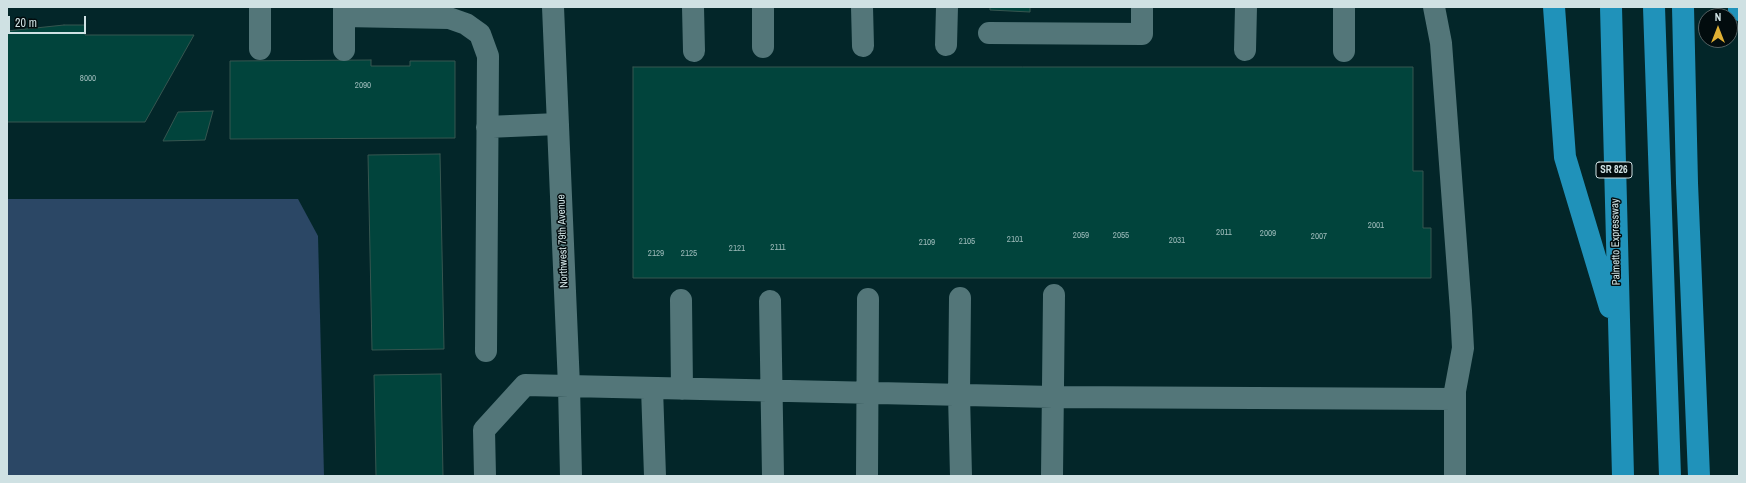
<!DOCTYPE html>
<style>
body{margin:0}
#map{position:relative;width:1746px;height:483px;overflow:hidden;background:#032629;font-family:"Archivo Narrow",sans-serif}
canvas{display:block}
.frame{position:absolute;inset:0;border:8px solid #cfe1e3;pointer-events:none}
.north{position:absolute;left:1698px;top:8px;width:40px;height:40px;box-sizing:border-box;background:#020c0e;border:1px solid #546163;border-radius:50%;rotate:0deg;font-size:11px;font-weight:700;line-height:16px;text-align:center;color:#cfe1e3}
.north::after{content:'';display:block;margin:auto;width:14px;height:18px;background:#dfb034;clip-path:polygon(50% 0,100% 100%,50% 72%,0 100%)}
.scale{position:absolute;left:8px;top:16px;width:78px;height:18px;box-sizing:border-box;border:2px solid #cfe1e3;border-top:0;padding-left:5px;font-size:12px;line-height:14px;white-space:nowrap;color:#cfe1e3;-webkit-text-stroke:3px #020c0e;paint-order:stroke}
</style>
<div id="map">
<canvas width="1746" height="483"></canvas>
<div class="frame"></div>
<div class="north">N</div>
<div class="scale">20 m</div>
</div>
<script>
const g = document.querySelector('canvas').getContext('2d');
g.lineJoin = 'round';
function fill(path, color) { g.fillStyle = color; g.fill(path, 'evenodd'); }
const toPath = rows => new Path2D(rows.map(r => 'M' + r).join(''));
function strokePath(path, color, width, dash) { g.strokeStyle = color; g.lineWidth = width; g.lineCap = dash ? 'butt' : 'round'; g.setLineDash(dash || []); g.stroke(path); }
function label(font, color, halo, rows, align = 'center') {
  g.font = font + ' "Archivo Narrow",sans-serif'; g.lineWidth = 3; g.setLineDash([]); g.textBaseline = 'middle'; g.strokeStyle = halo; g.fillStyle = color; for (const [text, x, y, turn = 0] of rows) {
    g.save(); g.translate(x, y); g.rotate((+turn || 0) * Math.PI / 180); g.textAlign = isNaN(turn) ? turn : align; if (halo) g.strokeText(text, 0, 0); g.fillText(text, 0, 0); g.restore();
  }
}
fill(toPath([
 [7,199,298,199,318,236,324,476,7,476]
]), '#2b4765');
const building = toPath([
 [990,7,1030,7,1030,12,990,10,990,7],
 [64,25,85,25,85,35,194,35,145,122,7,122,7,31,64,25],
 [371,60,371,66,410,66,410,61,455,61,455,138,230,139,230,61,371,60],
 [633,67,1413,67,1413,171,1423,171,1423,228,1431,228,1431,278,633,278,633,67],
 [213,111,205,140,163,141,178,112,213,111],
 [440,154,444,349,372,350,368,155,440,154],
 [441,374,443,476,376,476,374,375,441,374]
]);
fill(building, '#01443c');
strokePath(building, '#365650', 1);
strokePath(toPath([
 [260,7,260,49],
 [344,7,344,50],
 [553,7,569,386,571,476],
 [693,7,694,51],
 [763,7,763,47],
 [862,7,863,46],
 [1344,7,1344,51],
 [1434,7,1441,43,1461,311,1463,348,1455,391,1455,476],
 [344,16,449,18,466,24,480,34,488,56,486,351],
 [989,33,1142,34,1142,7],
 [946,45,947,7],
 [1245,50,1246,7],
 [487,127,558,124],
 [960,298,959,395,961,476],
 [681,300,682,389],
 [770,301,773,476],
 [652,388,655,476],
 [485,476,484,430,525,385,1053,397,1455,399],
 [867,476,868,299],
 [1052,476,1054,295]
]), '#537679', 22);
strokePath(toPath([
 [1554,7,1565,157,1610,307],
 [1611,7,1623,476],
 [1654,7,1670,476],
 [1683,7,1687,183,1699,476],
 [1739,7,1739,10]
]), '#2092ba', 22);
label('9px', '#9cbab9', null, [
 ["8000",88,79],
 ["2090",363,86],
 ["2001",1376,226],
 ["2011",1224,233],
 ["2009",1268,234],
 ["2059",1081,236],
 ["2055",1121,236],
 ["2007",1319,237],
 ["2101",1015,240],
 ["2031",1177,241],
 ["2105",967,242],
 ["2109",927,243],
 ["2111",778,248],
 ["2121",737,249],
 ["2129",656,254],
 ["2125",689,254]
]);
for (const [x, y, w] of [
 [1614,170,36]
]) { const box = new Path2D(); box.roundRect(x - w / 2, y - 8, w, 16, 3); g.fillStyle = '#020c0e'; g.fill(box); strokePath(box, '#cfe1e3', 1); }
label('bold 10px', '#cfe1e3', null, [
 ["SR 826",1614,170]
]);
label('11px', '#cfe1e3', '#020c0e', [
 ["Northwest 79th Avenue",563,241,-92],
 ["Palmetto Expressway",1616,242,-91]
]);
</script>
